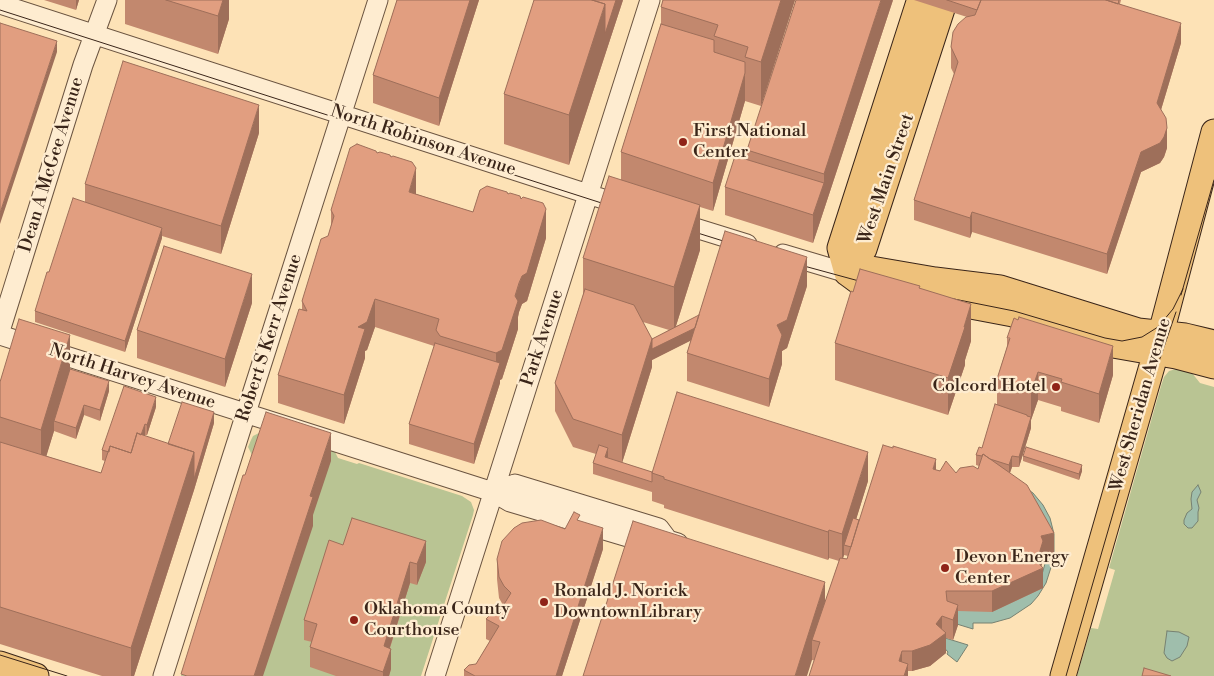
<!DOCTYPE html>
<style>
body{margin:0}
canvas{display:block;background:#fde2b6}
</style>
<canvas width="1214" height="676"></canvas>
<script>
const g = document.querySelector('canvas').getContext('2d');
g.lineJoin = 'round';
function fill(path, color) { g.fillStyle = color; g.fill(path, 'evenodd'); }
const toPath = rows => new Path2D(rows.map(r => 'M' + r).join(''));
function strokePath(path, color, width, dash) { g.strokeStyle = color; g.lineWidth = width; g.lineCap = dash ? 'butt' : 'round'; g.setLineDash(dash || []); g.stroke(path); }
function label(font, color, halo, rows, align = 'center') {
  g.font = font + ' "Libre Bodoni",serif'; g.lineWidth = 4.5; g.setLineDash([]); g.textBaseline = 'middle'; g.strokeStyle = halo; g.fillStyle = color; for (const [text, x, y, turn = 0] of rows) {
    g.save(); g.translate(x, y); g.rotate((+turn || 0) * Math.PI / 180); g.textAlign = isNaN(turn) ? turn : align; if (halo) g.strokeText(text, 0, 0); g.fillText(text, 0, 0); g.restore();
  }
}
fill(toPath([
 [1176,369,1192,373,1200,383,1214,387,1214,676,1077,676,1091,628,1098,629,1115,570,1109,568,1161,386,1164,377,1169,371],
 [261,432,334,450,338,458,357,464,359,463,462,496,471,502,474,510,473,515,421,676,181,676,252,455,248,447,251,440,253,436]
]), '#b9c493');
const water = toPath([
 [1020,484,1033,493,1043,505,1050,518,1054,534,1054,558,1046,583,1038,596,1031,604,1010,618,992,623,973,623,973,629,947,621,947,613,1041,578,1046,560,1047,544,1020,484],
 [1198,485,1201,492,1197,500,1199,508,1198,512,1198,521,1192,528,1188,528,1184,524,1184,520,1187,513,1192,509,1191,499,1192,492,1198,485],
 [1167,631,1179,632,1189,637,1187,646,1180,657,1172,661,1167,658,1164,653,1167,631],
 [942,637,968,645,957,662,947,654,948,652,939,642,942,637]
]);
fill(water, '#9fbeac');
strokePath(water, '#778171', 1);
const minor = toPath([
 [0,4,625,206],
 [676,222,747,244],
 [783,254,847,273],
 [0,331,83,65,107,0],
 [0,335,493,492,510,502,651,544],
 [493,492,515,484,659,528,668,540,678,543],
 [163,676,246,413,378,0],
 [435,676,650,0]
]);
const major = toPath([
 [847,273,866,287,887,291],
 [847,273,871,269,935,280,1000,288,1138,331,1185,336,1214,343],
 [847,273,840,248,919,2],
 [847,273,864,249,942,9],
 [939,300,1013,314,1113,345,1176,356,1214,366],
 [0,664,36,676],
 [1063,676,1156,352,1214,132]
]);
strokePath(minor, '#6b5440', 21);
strokePath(major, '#3a2519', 27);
strokePath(minor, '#feecd0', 19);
strokePath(major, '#eec17b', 25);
strokePath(toPath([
 [0,10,614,207],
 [688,230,736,245],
 [793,263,870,284],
 [1181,295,1214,180],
 [944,297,1014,311,1105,338,1122,341,1142,337,1158,327,1173,309,1183,289],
 [0,655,67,676],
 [1066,676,1147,396,1176,312]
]), '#3a2519', 1);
fill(toPath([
 [44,0,79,0,76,10],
 [125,0,229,0,229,19,218,54,125,24],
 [397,0,479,0,439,126,373,103,373,75],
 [623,0,569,165,504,144,504,94],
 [663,0,795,0,761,106,745,101,713,211,700,207,700,250,676,326,807,286,787,348,782,351,782,364,769,407,687,381,687,353,691,340,652,360,652,367,622,463,652,472,868,481,856,519,859,520,936,470,956,473,978,469,979,466,976,465,976,455,982,448,997,405,997,379,1007,347,1007,338,1113,375,1099,423,1061,411,1061,407,1038,400,1031,420,1031,428,1019,467,1012,467,1010,473,1054,553,1043,555,1043,561,1041,566,1043,588,992,612,958,611,958,625,953,640,946,638,946,653,930,666,912,671,908,671,908,676,812,660,583,676,825,602,839,561,829,558,828,560,664,508,664,505,652,501,652,492,593,474,593,463,596,454,573,447,555,411,555,383,583,295,583,258,621,180,621,152,661,24,661,7],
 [643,322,669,330,652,339],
 [844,555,848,556,847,559,843,558],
 [893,0,813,243,725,215,725,187,747,160,747,150],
 [914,0,1121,0,1120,4,1181,43,1161,110,1167,148,1164,157,1160,163,1141,172,1107,274,972,232,970,238,914,220,914,200,954,74,951,68,951,47,967,17],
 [259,133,221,254,162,236,162,238,125,352,35,322,35,311,49,272,85,202,85,184],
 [416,194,473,212,508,194,546,238,527,301,522,304,519,312,518,317,518,329,502,379,500,380,500,383,474,464,409,444,409,424,434,346,375,327,367,350,365,351,365,358,344,424,278,403,278,375,302,310,302,301,328,236,331,227,331,210],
 [920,288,971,341,965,360,965,365,948,415,835,380,835,343,853,292],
 [252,303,225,387,137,358,137,330],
 [70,369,109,391,100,421,84,415,76,439,54,431,46,456,101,473,105,461,102,460,102,450,156,407,147,435,145,435,144,436,168,444,214,423,194,490,134,676,102,676,0,644,0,382],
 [1023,456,1082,471,1079,480,1023,461],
 [580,521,603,549,562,676,464,676,464,670,476,664,490,641,486,639,486,619,498,614,503,605,499,598,497,579,497,559,565,529],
 [343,545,426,562,417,585,410,583,390,648,391,669,389,676,336,676,310,667,310,647,312,642,304,640,304,620]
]), '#c2886e');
fill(toPath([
 [76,0,79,0,76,10],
 [223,0,229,0,229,19,218,54,218,16],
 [470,0,479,0,439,126,439,98],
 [616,0,623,0,569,165,569,115,605,4],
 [781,0,795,0,761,106,761,62],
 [881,0,893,0,813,243,813,215,824,183,824,174],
 [1181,23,1181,43,1157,123,1157,103],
 [57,41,57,52,0,224,0,213],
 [745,73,745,101,713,211,713,183],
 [259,105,259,133,221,254,221,226],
 [1167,128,1167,148,1164,157,1160,163,1141,172,1107,274,1107,254,1141,152],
 [416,168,416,197,409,192],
 [700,205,700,250,674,332,674,287],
 [546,209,546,238,527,301,522,304,519,312,518,317,518,329,502,379,500,380,500,383,474,464,474,444,496,376,496,353,522,276],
 [972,212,972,232,970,238,970,218],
 [162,228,162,238,125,352,125,341],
 [807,257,807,286,787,348,782,351,782,364,769,407,769,379,777,325],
 [252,274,252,303,225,387,225,359],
 [375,299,375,327,367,350,365,351,365,358,344,424,344,395,358,327],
 [971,304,971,341,965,360,965,365,948,415,948,378],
 [702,324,702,335,652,360,652,367,622,463,622,435,652,339],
 [70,335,70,379,54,421,54,431,41,474,41,430],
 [1113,346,1113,375,1099,423,1099,394],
 [1038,372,1038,400,1031,420,1031,392],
 [109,381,109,391,100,421,100,410],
 [156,397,156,407,147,435,147,425],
 [84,405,84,415,76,439,76,428],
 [214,412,214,423,194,490,134,676,131,676,131,648,194,452],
 [1031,417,1031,428,1019,467,1019,457],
 [145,424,145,435,132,475,132,464],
 [331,433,331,461,313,515,313,526,263,676,254,676,310,496],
 [608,448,608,458,605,468,605,457],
 [868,452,868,481,848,546,844,545,844,555,842,562,842,534],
 [1012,456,1012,467,1009,475,1009,465],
 [936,459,936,479,933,469],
 [1082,465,1082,471,1079,480,1079,474],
 [603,528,603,549,562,676,556,676],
 [829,530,829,558,828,560,828,532],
 [1054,533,1054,553,1043,555,1043,561,1040,570,1043,568,1043,588,992,612,992,591,1034,558,1041,536],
 [426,541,426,562,417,585,417,564],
 [410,562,410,583,384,666,384,646],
 [825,582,825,620,812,640,812,660,807,676,795,676],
 [958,605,958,625,953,640,953,620],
 [942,616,942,636,946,633,946,653,930,666,912,671,912,651],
 [391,649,391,669,389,676,383,676,383,672],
 [902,651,902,671,899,661],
 [908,664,908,676,904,676]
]), '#9e6f5a');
const building = toPath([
 [166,0,223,0,218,16,166,0],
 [397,0,470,0,439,98,373,75,397,0],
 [534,0,592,0,605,4,569,115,504,94,534,0],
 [592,0,616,0,605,34,605,4,592,0],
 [663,0,781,0,761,62,745,57,748,47,714,36,718,25,661,7,663,0],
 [796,0,881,0,824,174,747,150,796,0],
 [947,0,981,0,977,10,947,0],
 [981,0,1106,0,1181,23,1157,103,1166,118,1167,128,1164,137,1160,143,1141,152,1107,254,972,212,970,218,914,200,958,62,951,47,953,32,958,24,966,17,975,15,981,0],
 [1106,0,1119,0,1118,4,1106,0],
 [0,23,57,41,0,213,0,23],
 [661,24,714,40,714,52,745,62,745,73,713,183,621,152,661,24],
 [123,61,259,105,221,226,85,184,123,61],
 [357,144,376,151,377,153,380,152,390,155,391,157,393,156,412,162,416,168,409,192,473,212,480,190,487,186,507,192,508,194,510,193,520,196,521,199,523,197,543,203,546,209,527,273,522,276,519,283,515,296,518,301,502,350,496,353,440,336,436,330,439,319,375,299,367,322,358,327,365,329,344,395,278,375,299,309,307,311,302,301,321,239,328,236,334,216,331,210,350,148,357,144],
 [735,156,824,183,813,215,725,187,735,156],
 [609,176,700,205,674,287,583,258,609,176],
 [73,198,162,228,125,341,35,311,47,272,49,272,73,198],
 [725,231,807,257,787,320,777,325,782,335,769,379,687,353,725,231],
 [164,246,252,274,225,359,137,330,164,246],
 [860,269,920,286,919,288,971,304,964,327,965,327,948,378,835,343,851,291,853,292,860,269],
 [585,289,634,305,652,339,622,435,573,419,555,383,585,289],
 [699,315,695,328,652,349,652,339,699,315],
 [1019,317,1113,346,1099,394,1061,382,1062,379,1038,372,1031,392,1022,389,1023,387,997,379,1010,338,1007,338,1014,318,1018,320,1019,317],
 [19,319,70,335,41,430,0,417,0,382,19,319],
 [435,343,500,363,474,444,409,424,435,343],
 [70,369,109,381,100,410,84,405,76,428,54,421,70,369],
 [124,386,156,397,147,425,145,424,141,435,137,433,131,453,110,446,109,452,102,450,124,386],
 [677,392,868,452,842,534,829,530,828,532,664,479,664,477,652,473,677,392],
 [182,402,214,412,194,479,194,452,168,444,182,402],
 [995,404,1027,415,1027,416,1031,417,1019,457,1012,456,1009,465,990,459,983,454,982,456,976,455,979,447,982,448,995,404],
 [266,412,331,433,310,496,313,497,254,676,187,676,181,674,243,475,245,475,266,412],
 [137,433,194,452,131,648,0,607,0,442,101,473,110,446,131,453,137,433],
 [599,445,608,448,605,457,652,472,652,482,593,463,599,445],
 [883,445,893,448,893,446,936,459,933,469,940,471,946,461,956,473,960,468,973,466,978,469,983,454,1027,485,1054,533,1041,536,1043,541,1039,554,1034,558,1043,568,992,591,946,591,947,601,958,605,953,620,942,616,936,624,946,633,930,645,912,651,902,651,899,661,908,664,904,676,809,676,820,642,812,640,840,558,847,559,883,445],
 [1026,447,1082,465,1079,474,1023,456,1026,447],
 [574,512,580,515,577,520,603,528,556,676,475,676,464,670,469,665,476,664,499,626,486,619,491,614,498,614,511,593,504,586,499,577,497,559,502,541,514,528,522,523,541,520,565,529,574,512],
 [352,518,426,541,417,564,410,562,384,646,391,649,383,672,310,647,317,624,304,620,329,540,343,545,352,518],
 [853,518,859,520,851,547,844,545,853,518],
 [633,521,825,582,795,676,583,676,633,521],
 [1144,668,1171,676,1142,676,1144,668]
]);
fill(building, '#e19e80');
strokePath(building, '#9e6f5a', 1);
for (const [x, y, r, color] of [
 [683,142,5,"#8f2418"],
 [1056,387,5,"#8f2418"],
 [945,568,5,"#8f2418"],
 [544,602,5,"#8f2418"],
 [354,620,5,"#8f2418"]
]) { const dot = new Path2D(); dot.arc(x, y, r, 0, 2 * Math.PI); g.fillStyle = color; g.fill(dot); strokePath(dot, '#feecd0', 2); }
label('18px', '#3a2519', '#feecd0', [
 ["First National",693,132],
 ["Center",693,153],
 ["Colcord Hotel",1046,387,"right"],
 ["Devon Energy",955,558],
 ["Center",955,579],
 ["Ronald J. Norick",554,592],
 ["DowntownLibrary",554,613],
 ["Oklahoma County",364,610],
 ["Courthouse",364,631]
], 'left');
label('18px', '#3a2519', '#feecd0', [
 ["North Robinson Avenue",423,141,18],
 ["Dean A McGee Avenue",52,165,-73],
 ["West Main Street",887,179,-71],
 ["Robert S Kerr Avenue",270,338,-72],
 ["Park Avenue",543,338,-72],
 ["North Harvey Avenue",132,377,18],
 ["West Sheridan Avenue",1141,405,-74]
]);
</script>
